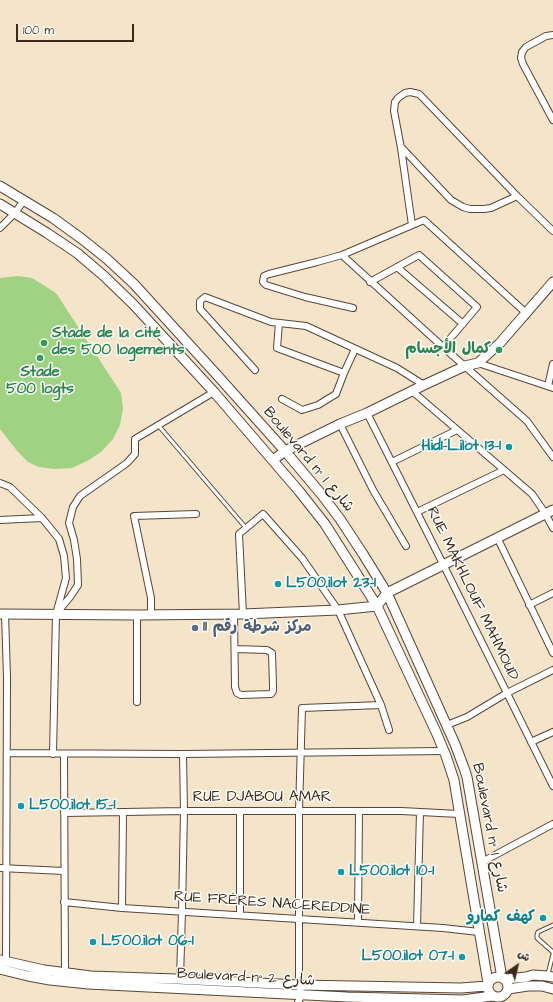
<!DOCTYPE html>
<meta charset="utf-8">
<style>
body{margin:0}
#map{position:relative;width:553px;height:1002px;overflow:hidden;background:#f4e4ca;font-family:"Architects Daughter","Playpen Sans Arabic",sans-serif}
canvas{display:block}
.north{position:absolute;left:497px;top:946px;width:40px;height:40px;-webkit-text-stroke:3px #fdfcf7;paint-order:stroke;rotate:34deg;font-size:11px;font-weight:700;line-height:16px;text-align:center;color:#3b2a1e}
.north::after{content:'';display:block;margin:auto;width:14px;height:18px;background:#3b2a1e;clip-path:polygon(50% 0,100% 100%,50% 72%,0 100%)}
.scale{position:absolute;left:16px;top:24px;width:118px;height:18px;box-sizing:border-box;border:2px solid #3b2a1e;border-top:0;padding-left:5px;font-size:12px;line-height:14px;white-space:nowrap;color:#3b2a1e;-webkit-text-stroke:3px #fdfcf7;paint-order:stroke}
</style>
<div id="map">
<canvas width="553" height="1002"></canvas>
<div class="north">ش</div>
<div class="scale">100 m</div>
</div>
<script>
const g = document.querySelector('canvas').getContext('2d');
g.lineJoin = 'round';
function fill(path, color) { g.fillStyle = color; g.fill(path, 'evenodd'); }
const toPath = rows => new Path2D(rows.map(r => 'M' + r).join(''));
function strokePath(path, color, width, dash) { g.strokeStyle = color; g.lineWidth = width; g.lineCap = dash ? 'butt' : 'round'; g.setLineDash(dash || []); g.stroke(path); }
function label(font, color, halo, rows, align = 'center') {
  g.font = font + ' "Architects Daughter","Playpen Sans Arabic",sans-serif'; g.lineWidth = 3; g.setLineDash([]); g.textBaseline = 'middle'; g.strokeStyle = halo; g.fillStyle = color; for (const [text, x, y, turn = 0] of rows) {
    g.save(); g.translate(x, y); g.rotate((+turn || 0) * Math.PI / 180); g.textAlign = isNaN(turn) ? turn : align; if (halo) g.strokeText(text, 0, 0); g.fillText(text, 0, 0); g.restore();
  }
}
fill(toPath([
 [18,276,32,278,56,293,121,393,123,408,120,425,113,439,101,452,87,461,72,468,55,469,39,467,28,462,18,452,0,429,0,278]
]), '#9fd282');
const lane = toPath([
 [158,425,246,528],
 [553,925,538,932,537,935,537,938,553,952],
 [548,974,553,954]
]);
const street = toPath([
 [553,35,546,36,526,47,522,52,521,58,523,64,553,120],
 [402,148,451,200,463,207,470,209,484,209,491,208,517,196],
 [412,225,401,148,394,111,395,102,398,98,405,93,410,92,419,94,422,97,517,196,553,231],
 [0,228,15,213,24,200],
 [342,255,317,262,269,274,264,276,263,282,266,285,305,297,353,308],
 [397,267,463,324],
 [370,282,419,255,477,307,443,347],
 [526,313,424,220,342,255,443,347,527,421,553,457],
 [279,323,277,348,344,373,355,349],
 [478,363,553,388],
 [255,370,200,309,200,301,205,297,271,322,306,326,397,368,424,385],
 [548,386,553,364],
 [412,391,532,494,545,513,553,528],
 [282,399,302,410,318,405,336,394,344,373],
 [367,413,443,564,553,786],
 [340,424,373,490,406,546],
 [392,462,457,430],
 [0,483,10,487,42,518,59,539,64,556,66,578,56,614,53,754],
 [417,512,504,470],
 [0,520,42,518],
 [497,537,553,653],
 [529,605,553,593],
 [5,614,7,677,6,961],
 [56,614,70,597,78,585,77,559,74,540,69,523,73,507,80,496,127,463,135,454,135,439,214,392],
 [234,614,235,687,237,693,241,695,271,694,273,691,273,686,272,653,267,650,235,649],
 [243,614,239,534,263,514,302,558,338,610,381,705,389,730],
 [137,615,137,702],
 [151,615,151,598,134,516,196,514],
 [447,725,467,717,507,693,553,670],
 [531,742,553,732],
 [7,753,183,754,444,751],
 [64,754,65,973],
 [240,811,240,915],
 [64,813,184,811,401,811,459,814],
 [482,862,553,824],
 [0,868,64,871],
 [64,902,122,908,443,928,479,932],
 [122,908,123,812],
 [358,922,359,811],
 [417,926,420,812],
 [180,979,182,911,184,811,183,754],
 [298,1002,302,995,299,985,299,811,302,708,381,705]
]);
const secondary = toPath([
 [0,186,53,218,82,239,107,259,134,284,217,375,285,451,322,495,340,519,363,554,387,593,455,744,464,768,467,777,502,978],
 [0,204,47,233,77,253,104,276,133,304,214,392,299,491,325,524,377,606,436,732,446,756,454,780,488,983],
 [273,460,285,451,340,424,367,413,424,385,465,366,478,363,500,343,553,282],
 [0,614,137,615,243,614,338,610,377,606,387,593,553,510],
 [0,960,44,970,91,976,176,979,299,985,461,988,487,986],
 [0,969,28,976,50,980,88,984,347,997,463,1000,492,996],
 '488 987a10 10 0 1 1 20 0a10 10 0 1 1-20 0Z',
 [505,979,526,977,533,975,547,976,553,977],
 [508,989,528,986,542,986,553,989]
]);
strokePath(lane, '#574638', 5);
strokePath(street, '#574638', 8);
strokePath(secondary, '#574638', 11);
strokePath(lane, '#fff', 3);
strokePath(street, '#fff', 6);
strokePath(secondary, '#fff', 9);
for (const [x, y, r, color] of [
 [44,343,4,"#2e9e5b"],
 [499,350,4,"#2e9e5b"],
 [40,358,4,"#2e9e5b"],
 [509,447,4,"#0f9aa8"],
 [278,584,4,"#0f9aa8"],
 [195,628,4,"#5c6f8a"],
 [21,806,4,"#0f9aa8"],
 [341,872,4,"#0f9aa8"],
 [543,918,4,"#0f9aa8"],
 [93,942,4,"#0f9aa8"],
 [462,957,4,"#0f9aa8"]
]) { const dot = new Path2D(); dot.arc(x, y, r, 0, 2 * Math.PI); g.fillStyle = color; g.fill(dot); strokePath(dot, '#fdfcf7', 1.5); }
label('bold 15px', '#27864d', '#fdfcf7', [
 ["Stade de la cité",52,334],
 ["des 500 logements",52,351],
 ["كمال الأجسام",491,350,"right"],
 ["Stade",40,373,"center"],
 ["500 logts",40,390,"center"]
], 'left');
label('bold 15px', '#0d838f', '#fdfcf7', [
 ["Hid1-L.ilot 13-1",501,447,"right"],
 ["L500.ilot 23-1",286,584],
 ["L500.ilot 15-1",29,806],
 ["L500.ilot 10-1",349,872],
 ["كهف كمارو",535,918,"right"],
 ["L500.ilot 06-1",101,942],
 ["L500.ilot 07-1",454,957,"right"]
], 'left');
label('15px', '#3b2a1e', '#fdfcf7', [
 ["Boulevard n° شارع 1",308,460,50],
 ["RUE MAKHLOUF MAHMOUD",472,594,64],
 ["RUE DJABOU AMAR",262,798],
 ["Boulevard n° شارع 1",489,828,79],
 ["RUE FRÉRES NACEREDDINE",272,904,4],
 ["Boulevard n° شارع 2",246,978,3]
]);
label('bold 15px', '#4e5e75', '#fdfcf7', [
 ["مركز شرطة رقم 11",203,628]
], 'left');
</script>
